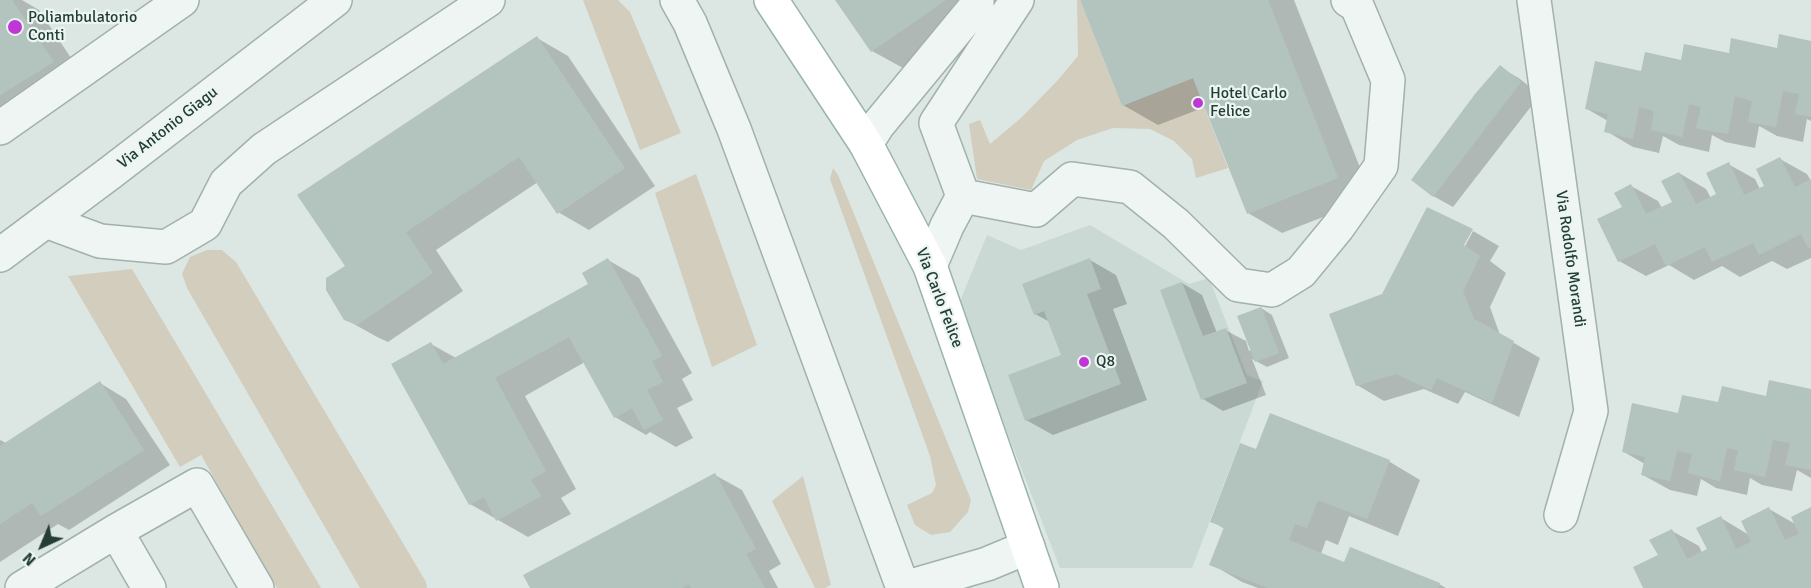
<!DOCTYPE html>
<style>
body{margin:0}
#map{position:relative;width:1811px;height:588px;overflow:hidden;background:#dce7e3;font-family:Signika,sans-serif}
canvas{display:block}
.north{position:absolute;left:12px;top:516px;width:60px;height:60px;-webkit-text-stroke:4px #ebf5f1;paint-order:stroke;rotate:224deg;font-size:16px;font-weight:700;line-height:24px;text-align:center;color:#253e35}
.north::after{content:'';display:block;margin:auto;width:21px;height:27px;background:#253e35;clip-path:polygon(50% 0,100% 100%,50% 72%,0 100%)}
</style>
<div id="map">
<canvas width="1811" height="588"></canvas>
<div class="north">N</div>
</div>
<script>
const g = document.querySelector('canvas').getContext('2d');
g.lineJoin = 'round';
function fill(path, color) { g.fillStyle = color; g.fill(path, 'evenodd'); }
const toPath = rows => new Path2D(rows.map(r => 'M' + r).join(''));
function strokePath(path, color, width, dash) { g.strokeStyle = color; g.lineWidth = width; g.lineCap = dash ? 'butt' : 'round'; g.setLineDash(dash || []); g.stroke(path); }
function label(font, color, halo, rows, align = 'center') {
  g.font = font + ' Signika,sans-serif'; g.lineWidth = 4.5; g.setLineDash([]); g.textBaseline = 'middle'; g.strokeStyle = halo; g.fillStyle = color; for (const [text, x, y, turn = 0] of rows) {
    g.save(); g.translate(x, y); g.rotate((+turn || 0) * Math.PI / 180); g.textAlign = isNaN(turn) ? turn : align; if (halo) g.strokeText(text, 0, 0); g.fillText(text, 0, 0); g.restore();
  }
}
fill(toPath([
 [1090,225,1189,284,1209,278,1247,375,1263,381,1192,568,1060,568,958,306,987,235,1021,250]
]), '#cad9d3');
fill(toPath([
 [583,0,618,0,630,12,681,133,640,150],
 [1077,0,1080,0,1122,106,1193,78,1228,168,1196,178,1192,159,1174,141,1150,129,1113,128,1077,140,1044,161,1031,190,977,179,969,124,980,120,990,144,1021,118,1057,81,1078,56],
 [833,168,838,175,971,500,968,512,950,532,931,535,915,525,907,505,932,493,936,485,930,456,830,179],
 [696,174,757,345,712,367,655,193],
 [207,250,222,250,236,262,426,582,427,588,360,588,187,288,182,274,190,257],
 [132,269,321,588,277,588,201,455,180,467,68,276],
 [803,476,831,585,825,588,815,588,772,501]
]), '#d2cdbd');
fill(toPath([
 [0,0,22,0,39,10,87,82,0,136],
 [837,0,966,0,978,17,903,68,872,51],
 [1081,0,1294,0,1372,198,1282,233,1248,213,1205,107,1158,125,1123,105],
 [537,38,568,56,655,186,589,230,558,212,538,182,436,250,463,291,388,342,377,337,345,319,347,266],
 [1811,42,1811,121,1807,119,1803,142,1777,136,1759,126,1755,148,1725,142,1712,135,1709,152,1679,145,1663,136,1659,153,1633,147,1606,131,1608,121,1587,109,1642,72,1682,61,1778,49],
 [1500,67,1520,79,1540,95,1453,207,1433,196],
 [1780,159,1807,174,1811,181,1811,258,1787,269,1772,261,1740,277,1722,266,1694,280,1669,265,1646,276,1619,261,1624,208,1631,186,1658,201,1662,208,1674,202,1679,173,1706,189,1711,198,1718,195,1728,164,1755,179,1760,189,1766,186],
 [1473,231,1499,246,1490,261,1506,273,1490,307,1500,335,1540,358,1519,417,1465,392,1458,404,1424,389,1384,401,1357,385,1383,295,1460,251,1462,252],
 [608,260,639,278,692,373,682,379,693,400,677,408,693,438,676,447,650,432,646,435,615,417,585,362,525,396,576,489,561,498,571,514,528,537,470,504,431,344,456,358,590,284],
 [1090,260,1116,275,1127,304,1113,309,1147,400,1053,435,1026,420,1063,356,1050,322,1035,314],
 [1182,283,1202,295,1217,333,1225,330,1246,341,1249,351,1252,350,1261,308,1272,315,1289,358,1267,367,1252,359,1266,395,1223,411,1203,399],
 [100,383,126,399,170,465,69,530,58,524,0,562,0,440,6,443],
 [1811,391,1811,478,1797,470,1792,491,1762,485,1750,478,1747,495,1716,488,1701,479,1697,496,1670,490,1643,475,1645,464,1624,452,1680,415,1719,404],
 [1271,415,1390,462,1420,480,1398,536,1349,516,1338,545,1326,540,1321,554,1345,564,1439,584,1446,588,1258,588,1242,582,1211,564,1225,529,1211,521,1257,451],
 [715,475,742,490,781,564,769,571,778,588,532,588],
 [1769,509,1797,525,1811,509,1811,588,1645,588,1672,531,1699,546,1702,553,1709,550,1721,518,1749,535]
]), '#0003');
fill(toPath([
 [0,0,12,0,54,62,0,95],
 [835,0,946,0,871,52],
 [1080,0,1268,0,1338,178,1247,214,1193,78,1122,106],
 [1779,34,1811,41,1811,117,1795,114,1799,94,1783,91,1776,127,1748,122,1752,101,1735,96,1728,134,1696,128,1701,107,1689,104,1682,137,1651,130,1654,111,1639,107,1633,139,1604,132,1608,114,1585,109,1595,61,1641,71,1645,52,1681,60,1684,44,1729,53,1731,38,1777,48],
 [537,36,625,168,557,214,519,157,406,232,433,273,357,325,344,320,326,290,326,278,345,266,297,195],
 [1500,65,1521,82,1433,197,1411,180,1475,94],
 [1780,157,1795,187,1811,179,1811,247,1808,248,1801,234,1759,255,1753,243,1712,262,1705,247,1666,266,1655,244,1618,262,1597,219,1622,207,1614,193,1631,184,1646,214,1672,202,1661,181,1679,172,1696,204,1716,194,1706,173,1729,162,1744,195,1764,186,1756,169],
 [1427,207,1473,229,1464,245,1480,256,1463,291,1474,319,1514,341,1492,403,1437,378,1431,390,1396,374,1356,386,1329,314,1382,294],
 [608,258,662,356,652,361,663,382,647,390,663,420,644,430,632,408,614,418,569,337,495,378,546,471,531,480,541,496,496,521,484,497,469,505,391,364,431,342,443,364,588,284,582,273],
 [1090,258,1101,289,1087,294,1121,384,1025,421,1008,375,1061,355,1044,311,1034,315,1022,284],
 [1182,282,1203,336,1226,328,1247,383,1201,400,1160,290],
 [1261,307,1279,353,1255,362,1237,316],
 [1769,380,1811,389,1811,470,1785,465,1790,443,1773,440,1765,477,1734,470,1738,450,1727,448,1720,481,1688,473,1692,454,1677,451,1670,481,1641,475,1645,457,1622,452,1632,403,1678,413,1682,395,1718,402,1722,386,1766,396],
 [100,381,144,450,41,516,32,503,0,524,0,446],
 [1270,413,1390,460,1367,519,1318,500,1307,528,1295,524,1289,540,1344,562,1350,547,1440,583,1438,588,1268,588,1209,565,1224,527,1210,522,1240,443,1256,449],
 [715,473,756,549,746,554,765,588,691,588,689,584,682,588,530,588,523,575],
 [1769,507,1785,540,1799,534,1791,517,1811,507,1811,588,1643,588,1633,567,1658,555,1649,540,1672,529,1687,559,1707,549,1696,528,1721,516,1736,549,1751,542,1741,521]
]), '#b3c4be');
const minor = toPath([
 [677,0,690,23,734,129,903,588],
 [1534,0,1591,411,1561,515],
 [0,128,182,0],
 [866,144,878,125,977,5,977,0],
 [963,196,1036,210,1072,179,1130,187,1176,224,1238,285,1272,290,1301,272,1338,227,1381,166,1388,80,1357,6,1348,0],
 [46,221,100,241,166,247,205,224,226,183,264,149,488,0],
 [0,255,110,173,335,0],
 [930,266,947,226,963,196,936,123,1017,0],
 [22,588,116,531],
 [149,588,116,531,197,485,257,588],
 [904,588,987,564,1028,547]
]);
const major = toPath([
 [771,0,866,144,930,266,1042,588]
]);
strokePath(minor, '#a1b1ab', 36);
strokePath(major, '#9bb4aa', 36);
strokePath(minor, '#eff5f3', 33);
strokePath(major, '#fff', 33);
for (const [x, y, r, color] of [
 [15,27,8,"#bf38d6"],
 [1198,103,6,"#bf38d6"],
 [1084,362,6,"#bf38d6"]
]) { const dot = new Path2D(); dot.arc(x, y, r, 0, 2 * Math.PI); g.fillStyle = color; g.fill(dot); strokePath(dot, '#ebf5f1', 2); }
label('16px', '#253e35', '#ebf5f1', [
 ["Poliambulatorio",28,18],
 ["Conti",28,36],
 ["Hotel Carlo",1210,94],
 ["Felice",1210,112],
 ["Q8",1096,362]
], 'left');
label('16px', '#253e35', '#ebf5f1', [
 ["Via Antonio Giagu",168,128,-38],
 ["Via Rodolfo Morandi",1570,259,82],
 ["Via Carlo Felice",939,298,69]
]);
</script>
